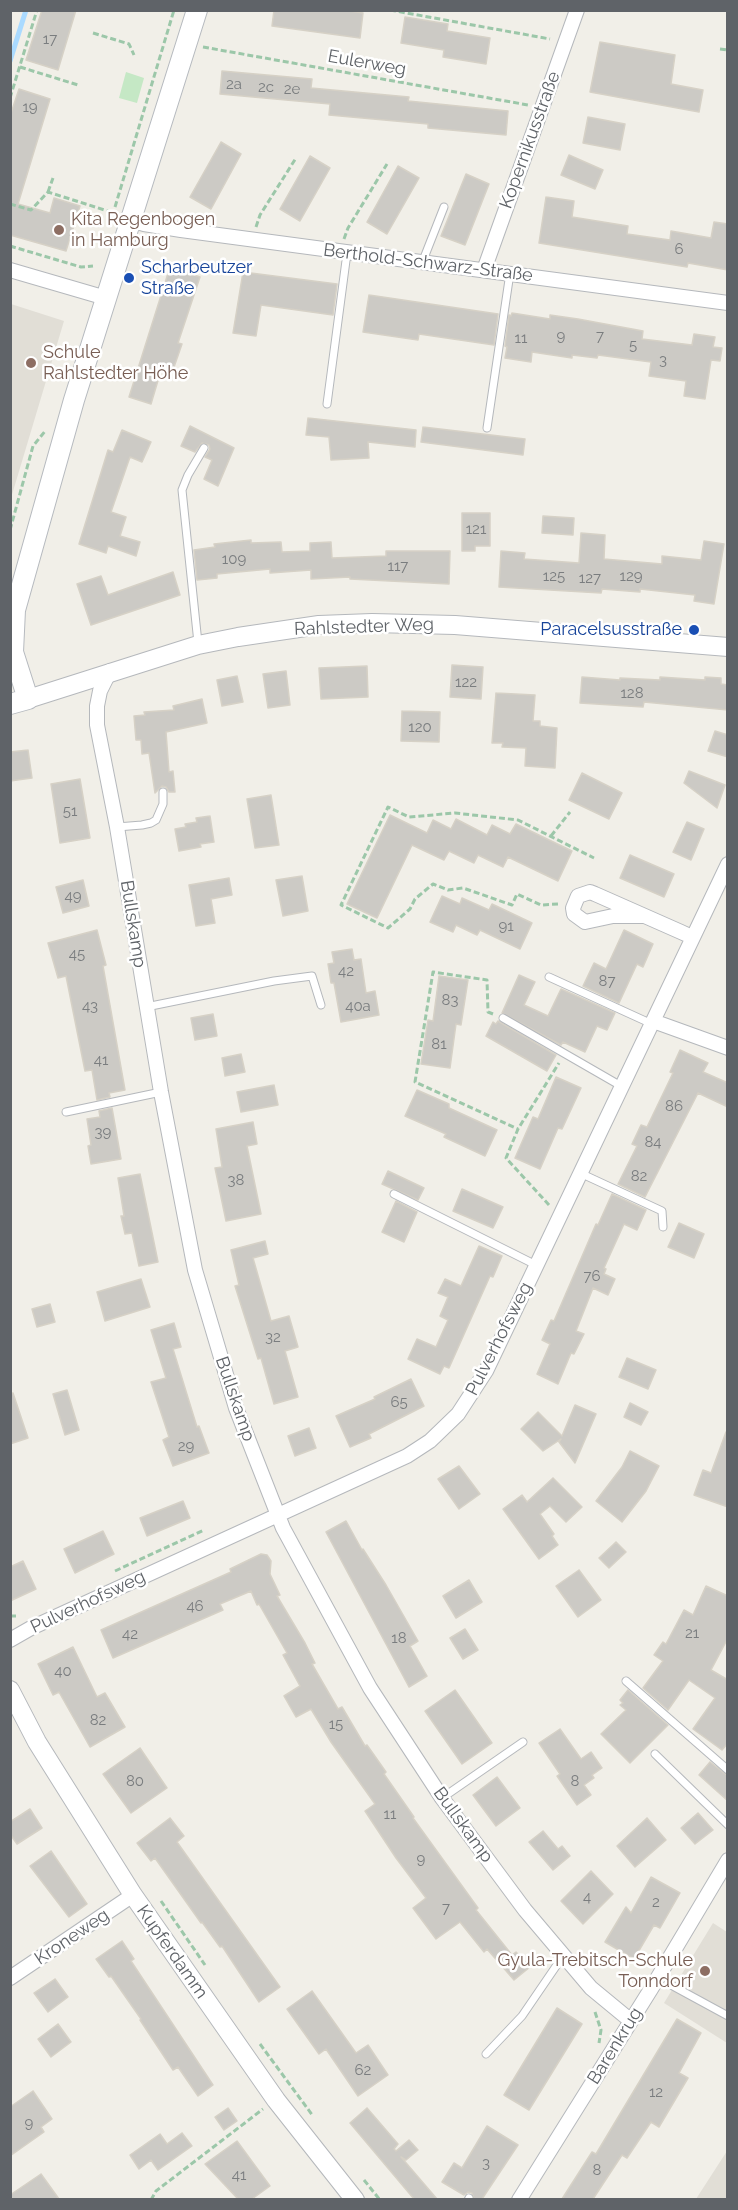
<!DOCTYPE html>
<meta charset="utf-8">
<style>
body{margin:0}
#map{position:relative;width:738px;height:2210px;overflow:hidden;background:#f1efe8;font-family:Raleway,sans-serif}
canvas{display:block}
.frame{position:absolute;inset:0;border:12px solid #5f6368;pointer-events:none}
</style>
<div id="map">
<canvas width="738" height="2210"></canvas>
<div class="frame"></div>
</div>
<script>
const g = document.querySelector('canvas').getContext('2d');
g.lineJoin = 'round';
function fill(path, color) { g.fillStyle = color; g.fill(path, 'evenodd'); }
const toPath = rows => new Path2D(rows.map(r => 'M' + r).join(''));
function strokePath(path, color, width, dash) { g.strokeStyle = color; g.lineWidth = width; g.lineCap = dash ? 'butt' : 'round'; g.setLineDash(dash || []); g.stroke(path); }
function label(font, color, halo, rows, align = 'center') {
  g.font = font + ' Raleway,sans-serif'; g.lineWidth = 5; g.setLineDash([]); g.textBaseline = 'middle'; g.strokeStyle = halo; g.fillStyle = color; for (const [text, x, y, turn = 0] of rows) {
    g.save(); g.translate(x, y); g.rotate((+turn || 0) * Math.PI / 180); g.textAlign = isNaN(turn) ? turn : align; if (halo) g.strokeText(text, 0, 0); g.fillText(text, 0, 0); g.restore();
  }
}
fill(toPath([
 [11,304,64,321,11,498,10,304],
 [713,1923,727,1932,727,2043,664,2003],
 [727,2151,727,2199,696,2199]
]), '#e1ded6');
fill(toPath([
 [126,72,144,78,137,103,119,98]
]), '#c5e8c5');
strokePath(toPath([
 [10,61,26,10]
]), '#aadaff', 5);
const building = toPath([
 [42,10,76,10,58,70,26,60,42,10],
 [274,10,343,10,363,13,360,38,272,26,274,10],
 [405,17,448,24,447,31,490,38,486,64,443,57,444,50,401,43,405,17],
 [600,42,675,55,671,84,703,90,699,112,590,92,600,42],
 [222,71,312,79,311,88,409,97,408,101,508,111,506,135,428,128,428,124,329,115,330,104,220,94,222,71],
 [19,89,50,99,18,204,50,213,54,198,80,206,66,251,10,235,10,116,19,89],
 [588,117,625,124,620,150,583,143,588,117],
 [221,142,241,154,211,209,190,197,221,142],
 [569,155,603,170,595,189,561,175,569,155],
 [310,156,330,168,300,221,280,209,310,156],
 [398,166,419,178,387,234,367,222,398,166],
 [466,174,489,184,465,245,441,236,466,174],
 [546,197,574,201,572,217,628,226,627,234,670,240,671,231,711,238,714,222,728,224,728,270,688,263,687,267,539,243,546,197],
 [170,267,200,277,178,343,182,344,173,370,162,367,151,404,129,397,170,267],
 [243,272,337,284,333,315,261,305,256,336,233,333,243,272],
 [369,295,498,314,494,345,419,334,418,340,363,332,369,295],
 [512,313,550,319,550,315,578,319,643,331,642,339,692,345,694,334,715,337,713,347,722,348,720,361,711,360,705,399,684,396,686,381,649,376,651,362,598,355,597,358,572,355,572,358,532,352,531,362,505,358,507,347,505,346,509,315,511,316,512,313],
 [308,418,416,430,415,447,368,442,369,458,331,460,329,437,306,435,308,418],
 [190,426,234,448,218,486,204,479,212,460,205,457,210,449,209,445,202,443,195,452,181,446,190,426],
 [423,427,525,439,523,455,421,442,423,427],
 [122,430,151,442,142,462,130,457,111,512,126,517,120,536,140,542,136,556,108,546,106,553,79,544,108,450,113,452,122,430],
 [462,513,490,513,490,546,475,546,475,551,462,551,462,513],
 [543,516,574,518,573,535,542,533,543,516],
 [581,533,605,535,604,559,662,564,662,556,701,560,704,541,724,544,714,604,694,601,695,595,640,589,640,592,602,589,601,593,499,587,501,551,525,553,524,559,579,563,581,533],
 [251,540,251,543,281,542,282,552,310,551,310,543,331,542,332,558,386,556,386,551,450,551,449,584,350,579,350,577,311,579,311,570,270,573,270,569,217,574,217,578,197,580,194,550,215,547,214,544,251,540],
 [173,572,180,595,91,625,77,584,101,576,108,595,173,572],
 [452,665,483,667,481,699,450,697,452,665],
 [367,666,368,697,321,699,319,668,367,666],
 [286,671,290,705,268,708,263,674,286,671],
 [237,676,243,702,222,706,217,680,237,676],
 [582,677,620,680,620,678,660,680,660,677,705,680,705,677,721,678,721,684,728,685,728,710,644,702,643,707,580,703,582,677],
 [496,693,535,695,533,721,540,721,540,726,557,728,555,768,525,766,526,748,502,747,503,743,492,743,496,693],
 [202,699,207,723,166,732,169,772,173,771,175,792,169,792,166,787,162,786,155,793,149,753,142,754,141,740,136,740,134,716,145,715,144,712,174,710,173,706,202,699],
 [402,711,440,712,439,742,401,741,402,711],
 [715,731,728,735,728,757,708,751,715,731],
 [28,750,32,778,10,781,10,752,28,750],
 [689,771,725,785,717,808,684,783,689,771],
 [582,773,622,793,609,819,569,800,582,773],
 [80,779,90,838,60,843,51,784,80,779],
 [271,795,279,845,255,848,247,799,271,795],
 [390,815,427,833,433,820,451,829,456,819,487,835,492,825,510,834,516,824,572,851,558,881,508,857,503,867,478,855,474,863,449,851,444,860,412,845,377,918,347,904,390,815],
 [210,816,214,842,200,844,201,847,179,851,175,829,186,827,185,824,197,822,196,818,210,816],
 [687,822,704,829,691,860,673,852,687,822],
 [630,855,674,874,664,897,620,878,630,855],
 [302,876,308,911,283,916,276,880,302,876],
 [229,878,232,895,211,899,215,923,196,926,189,885,229,878],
 [83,880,89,906,63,913,56,887,83,880],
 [442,896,460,904,462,898,489,910,492,904,532,923,520,949,480,930,477,935,456,925,453,932,430,922,442,896],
 [97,930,106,965,103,966,125,1090,109,1093,110,1097,97,1100,92,1070,85,1071,66,976,58,978,48,943,97,930],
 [624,930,653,944,643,967,637,964,619,1003,583,986,594,963,606,969,624,930],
 [352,949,354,960,361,959,366,993,375,991,379,1015,341,1022,334,983,331,983,328,964,334,963,332,952,352,949],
 [519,975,535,982,524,1005,548,1016,561,989,615,1013,607,1030,597,1026,585,1052,563,1042,561,1045,502,1013,519,975],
 [439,976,468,980,461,1025,456,1024,450,1068,421,1064,428,1020,433,1021,439,976],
 [213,1014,217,1036,195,1040,191,1018,213,1014],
 [498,1021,556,1055,547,1071,486,1036,493,1022,496,1024,498,1021],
 [680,1050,708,1063,703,1072,728,1083,728,1107,698,1093,645,1197,618,1184,637,1146,632,1144,641,1125,647,1127,673,1073,670,1072,680,1050],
 [241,1054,245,1072,225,1076,222,1058,241,1054],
 [556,1077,581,1088,562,1129,558,1128,540,1169,515,1158,533,1117,538,1119,556,1077],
 [274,1085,278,1105,241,1112,237,1092,274,1085],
 [417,1090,449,1104,449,1108,497,1130,485,1156,444,1137,446,1134,405,1116,417,1090],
 [112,1108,121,1159,91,1164,88,1146,91,1145,87,1119,100,1117,99,1111,112,1108],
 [253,1122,257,1144,247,1146,261,1214,226,1221,215,1168,222,1167,216,1129,253,1122],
 [388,1171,424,1188,418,1200,382,1184,388,1171],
 [140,1174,158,1262,139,1266,132,1233,125,1234,121,1216,124,1216,118,1178,140,1174],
 [462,1189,503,1207,493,1228,453,1211,462,1189],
 [612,1194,646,1210,637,1230,624,1224,604,1268,606,1269,604,1274,615,1279,608,1295,593,1288,576,1331,584,1334,574,1354,571,1353,558,1384,537,1374,550,1344,542,1340,551,1320,554,1321,596,1224,598,1225,612,1194],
 [396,1201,417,1212,404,1242,382,1232,396,1201],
 [679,1223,704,1234,694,1258,668,1247,679,1223],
 [265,1241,268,1254,253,1258,271,1321,289,1316,298,1347,285,1351,298,1397,274,1404,261,1358,258,1359,235,1286,239,1285,231,1250,265,1241],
 [479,1246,502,1256,493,1277,490,1276,449,1368,444,1366,440,1374,408,1359,417,1339,436,1347,448,1320,440,1316,448,1297,438,1293,445,1279,461,1286,479,1246],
 [141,1279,150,1307,105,1321,97,1292,141,1279],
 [50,1304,55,1322,37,1327,32,1309,50,1304],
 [174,1323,181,1347,173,1349,197,1427,199,1426,209,1453,173,1466,163,1440,169,1437,151,1382,166,1378,151,1330,174,1323],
 [627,1358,656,1370,648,1389,619,1377,627,1358],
 [411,1379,424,1406,369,1434,371,1438,350,1447,336,1416,375,1399,374,1397,411,1379],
 [67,1390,79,1430,65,1435,53,1394,67,1390],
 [13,1393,28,1438,10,1444,10,1394,13,1393],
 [630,1403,648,1412,641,1425,624,1417,630,1403],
 [575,1405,596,1414,575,1463,559,1442,561,1439,543,1451,521,1429,538,1412,562,1436,575,1405],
 [309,1428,316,1448,295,1456,288,1436,309,1428],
 [726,1432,728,1432,728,1507,694,1495,703,1470,711,1473,726,1432],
 [630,1451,659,1466,646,1491,622,1522,596,1501,622,1467,630,1451],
 [459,1466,480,1494,459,1509,438,1479,459,1466],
 [553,1478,582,1507,566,1522,550,1506,540,1514,554,1534,552,1536,558,1545,539,1559,503,1509,522,1495,527,1502,553,1478],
 [183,1501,190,1518,147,1536,140,1518,183,1501],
 [346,1521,362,1550,363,1549,386,1585,418,1641,410,1646,427,1676,409,1687,326,1532,346,1521],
 [103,1531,114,1554,75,1573,64,1549,103,1531],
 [616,1542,626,1552,609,1568,599,1558,616,1542],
 [261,1554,267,1555,271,1561,270,1574,280,1595,277,1596,305,1643,315,1663,312,1664,338,1709,342,1707,365,1746,367,1745,386,1772,384,1774,414,1817,413,1818,478,1908,476,1910,512,1955,516,1952,530,1967,514,1980,487,1949,484,1952,460,1922,436,1939,413,1908,426,1898,396,1858,365,1811,375,1804,331,1742,311,1709,296,1717,284,1696,300,1686,283,1655,287,1653,259,1604,257,1605,251,1591,220,1604,223,1610,113,1658,101,1630,231,1572,230,1569,261,1554],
 [23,1561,36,1589,10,1601,10,1567,23,1561],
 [579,1570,601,1600,578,1617,556,1586,579,1570],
 [469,1580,482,1602,456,1618,443,1596,469,1580],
 [706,1586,728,1596,728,1638,711,1670,728,1680,728,1743,722,1750,693,1729,715,1698,689,1680,668,1710,643,1688,663,1661,654,1655,663,1642,666,1644,684,1610,693,1615,706,1586],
 [465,1629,478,1650,463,1659,450,1638,465,1629],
 [73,1647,97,1697,105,1693,125,1727,90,1747,59,1692,53,1695,38,1664,73,1647],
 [455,1690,492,1743,462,1764,425,1711,455,1690],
 [628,1690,668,1725,630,1763,601,1734,626,1710,620,1705,623,1703,620,1700,628,1690],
 [560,1729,581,1759,591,1752,602,1768,592,1775,594,1778,584,1785,591,1795,577,1805,557,1776,560,1774,539,1743,560,1729],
 [140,1748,167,1788,131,1813,103,1774,140,1748],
 [710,1762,728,1776,728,1801,699,1775,710,1762],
 [497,1777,520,1808,496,1826,473,1795,497,1777],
 [30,1809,42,1828,17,1844,10,1834,10,1822,30,1809],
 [698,1813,713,1830,695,1844,681,1828,698,1813],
 [170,1818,184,1836,177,1842,280,1987,259,2002,222,1946,220,1947,202,1922,201,1923,155,1858,151,1861,137,1843,170,1818],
 [647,1818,666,1840,635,1867,617,1846,647,1818],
 [543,1831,558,1849,562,1846,570,1856,553,1870,529,1842,543,1831],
 [51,1851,87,1904,69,1917,30,1866,51,1851],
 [591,1871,613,1894,583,1924,561,1901,591,1871],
 [651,1877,680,1893,660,1928,654,1925,634,1959,605,1942,626,1907,631,1913,651,1877],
 [122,1941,134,1959,131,1961,213,2085,198,2096,178,2067,173,2070,140,2020,141,2019,111,1976,109,1977,96,1959,122,1941],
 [55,1979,68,1997,48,2012,34,1993,55,1979],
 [312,1991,356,2053,368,2045,388,2075,358,2096,326,2049,319,2054,287,2009,312,1991],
 [557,2008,582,2024,529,2110,504,2095,557,2008],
 [677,2019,701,2033,679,2073,688,2078,659,2127,651,2122,627,2158,622,2155,593,2199,562,2199,592,2152,596,2154,677,2019],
 [58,2024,71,2042,51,2057,38,2039,58,2024],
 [33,2091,52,2119,41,2127,44,2132,10,2156,10,2107,33,2091],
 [228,2108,237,2121,224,2130,215,2117,228,2108],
 [367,2108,398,2144,394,2149,396,2151,409,2140,418,2150,406,2160,401,2157,437,2199,414,2199,350,2123,367,2108],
 [487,2126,518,2145,482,2199,474,2199,472,2193,468,2192,464,2195,442,2182,454,2163,462,2168,487,2126],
 [182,2133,192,2146,158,2170,151,2160,139,2169,130,2155,160,2134,167,2144,182,2133],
 [237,2141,270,2186,252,2199,238,2199,205,2164,237,2141],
 [41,2174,59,2199,10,2199,10,2195,41,2174]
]);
fill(building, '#cccac5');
strokePath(building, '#d6d1c6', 1.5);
const service = toPath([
 [422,263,444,207],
 [327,404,347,253],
 [487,428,510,273],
 [198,643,182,490,188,475,204,448],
 [117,827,142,825,151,823,156,820,163,804,163,792],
 [549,977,652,1024],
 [146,1007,274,981,312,976,321,1005],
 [503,1018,621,1086],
 [66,1112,161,1092],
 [580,1173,662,1211,663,1227],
 [394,1194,536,1265],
 [626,1681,728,1770],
 [655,1754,728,1825],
 [442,1798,523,1742],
 [671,1985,728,2016],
 [486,2054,522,2016,563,1956],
 [468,2200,469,2198]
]);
const minor = toPath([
 [130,220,144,224,181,230,728,303],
 [10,270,106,298],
 [484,270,577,10],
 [110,671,100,691,97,706,97,725,117,827,161,1092,195,1270,236,1408,283,1528,370,1688,442,1798,525,1910,591,1988,631,2021],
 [644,916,613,916,585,922,574,914,573,908,578,896,590,892,595,894,681,932,692,937],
 [653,1021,728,1048],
 [10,1640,31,1628,407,1456,430,1441,458,1414,486,1371,728,864],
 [10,1978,133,1895],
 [519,2200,651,1989,728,1860]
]);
const tertiary = toPath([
 [28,699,198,645,238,637,319,625,372,623,455,625,728,647],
 [10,1690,37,1742,133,1895,276,2100,355,2200]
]);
const secondary = toPath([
 [10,619,15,610,74,400,197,10],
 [10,704,28,699,13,652,15,610]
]);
strokePath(service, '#b5b8bc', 9);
strokePath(minor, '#b5b8bc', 16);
strokePath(tertiary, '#b5b8bc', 20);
strokePath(secondary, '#b6babf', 22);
strokePath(toPath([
 [390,10,550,39],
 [93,33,129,44,134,55],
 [203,47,528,105],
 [720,49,728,50],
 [20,67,78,85],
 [10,98,37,10],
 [48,192,53,178],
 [10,204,31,210,48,192,114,213],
 [115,207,174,10],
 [256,227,260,215,296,158],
 [344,239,348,228,387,164],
 [10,246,81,267,93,266],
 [10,530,33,446,46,430],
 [551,836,570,812],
 [558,904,541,905,517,894,512,905,463,888,448,890,433,884,415,899,410,909,388,928,341,905,388,807,409,817,455,813,518,820,594,858],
 [493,1014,488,1012,487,980,433,972,415,1082,518,1129],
 [549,1205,506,1158,518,1129,559,1063],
 [115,1571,204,1530],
 [10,1616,19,1616],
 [161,1901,205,1965],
 [595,2012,601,2030,599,2043],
 [260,2044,313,2116],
 [364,2180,380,2200],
 [151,2200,156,2191,263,2109]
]), '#9cc7a9', 3, [6, 3]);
strokePath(service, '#fff', 7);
strokePath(minor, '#fff', 14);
strokePath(tertiary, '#fff', 18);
strokePath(secondary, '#fff', 20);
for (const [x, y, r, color] of [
 [59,230,6,"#8d6e63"],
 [129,278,6,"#1a4fb4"],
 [31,363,6,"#8d6e63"],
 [694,630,6,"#1a4fb4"],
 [705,1971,6,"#8d6e63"]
]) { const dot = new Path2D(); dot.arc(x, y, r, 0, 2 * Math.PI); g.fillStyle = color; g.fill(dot); strokePath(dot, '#fff', 2); }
label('15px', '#7a7d7f', null, [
 ["17",50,39],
 ["2a",234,84],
 ["2c",266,87],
 ["2e",292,89],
 ["19",30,107],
 ["6",679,249],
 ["9",561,336],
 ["7",600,336],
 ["11",521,338],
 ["5",633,345],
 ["3",663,360],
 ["121",476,529],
 ["109",234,559],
 ["117",398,566],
 ["125",554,576],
 ["129",631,576],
 ["127",590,578],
 ["122",466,682],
 ["128",632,693],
 ["120",420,727],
 ["51",70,811],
 ["49",73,896],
 ["91",506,926],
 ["45",77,954],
 ["42",346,971],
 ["87",607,981],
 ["83",450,1000],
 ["43",90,1006],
 ["40a",358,1006],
 ["81",439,1044],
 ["41",101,1060],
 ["86",674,1106],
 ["39",103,1132],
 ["84",653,1142],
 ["82",639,1176],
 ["38",236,1180],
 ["76",592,1276],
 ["32",273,1337],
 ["65",399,1402],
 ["29",186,1446],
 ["46",195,1606],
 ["21",692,1633],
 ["42",130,1634],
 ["18",399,1638],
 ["40",63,1671],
 ["82",98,1720],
 ["15",336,1724],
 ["80",135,1781],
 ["8",575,1781],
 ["11",390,1814],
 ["9",421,1859],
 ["4",587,1897],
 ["2",656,1902],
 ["7",446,1908],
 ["62",363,2070],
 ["12",656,2092],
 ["9",29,2123],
 ["3",486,2163],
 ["8",597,2170],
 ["41",239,2175]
]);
label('18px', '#5f6368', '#fff', [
 ["Eulerweg",367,63,10],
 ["Kopernikusstraße",530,140,-70],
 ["Berthold-Schwarz-Straße",428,263,7],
 ["Rahlstedter Weg",364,627,-2],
 ["Bullskamp",133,924,81],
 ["Pulverhofsweg",499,1339,-63],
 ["Bullskamp",235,1399,71],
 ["Pulverhofsweg",88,1602,-25],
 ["Bullskamp",463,1825,54],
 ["Kroneweg",72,1937,-34],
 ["Kupferdamm",172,1952,55],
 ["Barenkrug",615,2046,-58]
]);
label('18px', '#785e54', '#fff', [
 ["Kita Regenbogen",71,220],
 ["in Hamburg",71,241],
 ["Schule",43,353],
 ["Rahlstedter Höhe",43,374],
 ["Gyula-Trebitsch-Schule",693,1961,"right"],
 ["Tonndorf",693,1982,"right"]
], 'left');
label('18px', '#164399', '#fff', [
 ["Scharbeutzer",141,268],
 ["Straße",141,289],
 ["Paracelsusstraße",682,630,"right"]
], 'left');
</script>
